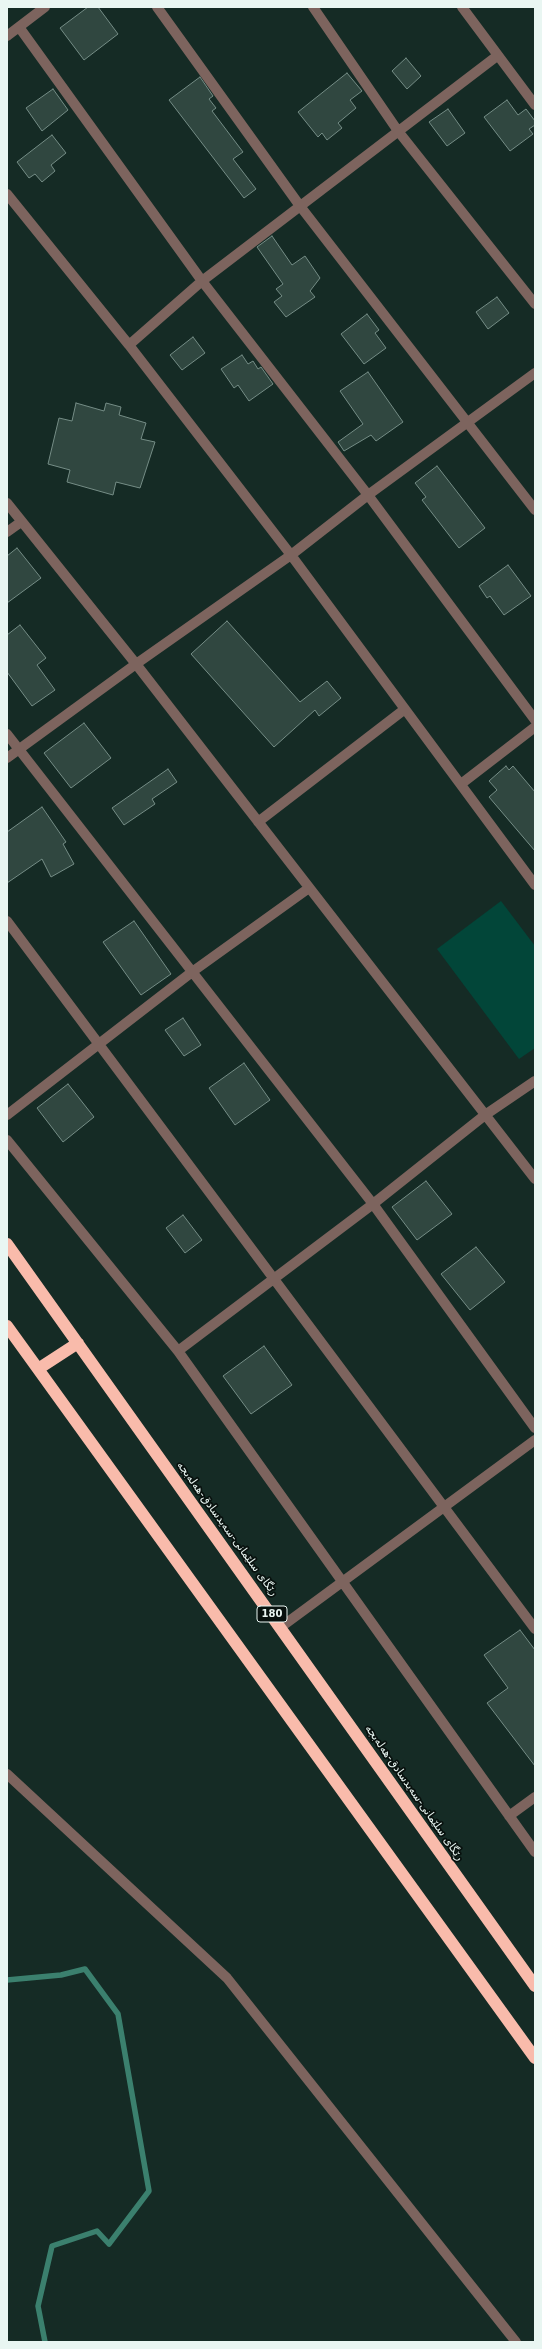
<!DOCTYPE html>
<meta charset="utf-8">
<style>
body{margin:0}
#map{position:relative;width:542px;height:2349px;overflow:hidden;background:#152b25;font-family:"DejaVu Sans",sans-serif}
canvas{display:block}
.frame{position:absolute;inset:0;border:8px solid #e9f6f2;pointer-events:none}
</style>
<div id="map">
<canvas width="542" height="2349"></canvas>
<div class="frame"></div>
</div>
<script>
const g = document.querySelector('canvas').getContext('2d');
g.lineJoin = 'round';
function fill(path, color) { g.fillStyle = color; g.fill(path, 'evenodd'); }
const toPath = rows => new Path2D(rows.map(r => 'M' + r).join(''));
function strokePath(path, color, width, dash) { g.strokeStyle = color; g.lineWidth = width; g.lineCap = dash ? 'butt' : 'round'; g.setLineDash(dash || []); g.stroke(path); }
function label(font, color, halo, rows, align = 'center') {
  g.font = font + ' "DejaVu Sans",Cairo,sans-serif'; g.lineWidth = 3.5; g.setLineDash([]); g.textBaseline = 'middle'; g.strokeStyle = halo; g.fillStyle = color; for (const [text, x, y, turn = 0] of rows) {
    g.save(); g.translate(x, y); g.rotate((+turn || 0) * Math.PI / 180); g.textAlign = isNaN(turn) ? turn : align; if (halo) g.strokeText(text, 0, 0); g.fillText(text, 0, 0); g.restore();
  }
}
fill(toPath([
 [501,901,535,946,535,1048,519,1059,437,949]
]), '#024639');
strokePath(toPath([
 [7,1980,61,1975,85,1969,118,2014,149,2191,109,2244,97,2231,52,2246,38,2306,45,2342]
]), '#3b806e', 5.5);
const building = toPath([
 [88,7,98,7,118,34,84,60,60,28,88,7],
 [406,58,421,76,407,89,392,71,406,58],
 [347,73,362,91,350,100,356,108,338,123,342,128,327,140,322,133,318,137,298,112,347,73],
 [200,77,213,96,209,99,216,108,212,111,243,152,233,159,256,189,244,198,169,100,200,77],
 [53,89,68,110,42,131,26,108,53,89],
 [507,100,518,115,526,109,535,121,535,125,529,129,533,134,510,151,484,117,507,100],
 [448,109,465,133,447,146,429,122,448,109],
 [52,135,66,153,51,165,55,171,42,182,35,174,29,178,17,162,52,135],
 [272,236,292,265,305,256,320,278,310,291,315,297,286,317,274,302,282,296,276,289,283,284,257,247,272,236],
 [497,297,509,313,488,329,476,312,497,297],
 [367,314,379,330,375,333,386,348,364,364,341,334,367,314],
 [193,337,205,353,182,370,170,355,193,337],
 [242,355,248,364,253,361,258,369,261,367,273,384,249,401,238,385,234,388,221,369,242,355],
 [368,372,403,422,376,441,371,435,344,451,338,442,363,424,340,391,368,372],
 [76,403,104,411,106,403,121,407,119,415,146,423,141,439,155,442,140,488,116,482,113,495,67,482,70,470,48,464,59,418,72,421,76,403],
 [437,466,485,528,459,548,422,500,426,497,415,483,437,466],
 [17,548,41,578,7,603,7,556,17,548],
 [508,565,531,596,504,615,490,596,487,598,479,586,508,565],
 [227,621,300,702,327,681,341,698,319,716,315,710,274,747,191,654,227,621],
 [20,625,46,658,37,665,55,690,32,706,7,672,7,635,20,625],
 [84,723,111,758,71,788,44,753,84,723],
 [506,766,509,770,513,766,535,792,535,851,489,797,497,790,489,781,506,766],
 [168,769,177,782,152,799,155,804,124,825,112,808,168,769],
 [42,807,66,842,63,844,74,864,51,877,42,859,7,883,7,832,42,807],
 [134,921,171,974,141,995,103,942,134,921],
 [183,1018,201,1045,184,1056,165,1030,183,1018],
 [244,1063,270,1100,235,1125,209,1088,244,1063],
 [68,1084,94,1117,63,1142,37,1108,68,1084],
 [426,1181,452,1214,417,1240,392,1207,426,1181],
 [183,1215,202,1240,185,1253,166,1228,183,1215],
 [476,1247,505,1282,470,1310,441,1274,476,1247],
 [264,1346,292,1385,251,1414,223,1376,264,1346],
 [520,1630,535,1650,535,1766,487,1703,508,1688,484,1655,520,1630]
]);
fill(building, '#304740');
strokePath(building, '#758d86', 1);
strokePath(toPath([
 [157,7,300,206,535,510],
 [313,7,398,131,535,304],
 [462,7,535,105],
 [19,27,202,281,368,495,535,720],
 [7,36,45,7],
 [7,194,129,345,291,555,535,885],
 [129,345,202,281,497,56],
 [7,503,136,664,535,1179],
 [7,532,21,522],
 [7,734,373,1204,535,1428],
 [7,758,136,664,291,555,368,495,535,373],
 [461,784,535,727],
 [258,822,405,709],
 [7,921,535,1629],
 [7,1115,192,972,309,888],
 [7,1140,178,1351,535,1852],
 [178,1351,373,1204,485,1115,535,1081],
 [281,1627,535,1440],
 [7,1774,227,1978,516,2342],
 [509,1816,535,1797]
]), '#7d645e', 10);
strokePath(toPath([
 [7,1244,535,1986],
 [7,1326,535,2058],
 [38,1369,78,1343]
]), '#f9bbab', 12);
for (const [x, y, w] of [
 [272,1614,30]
]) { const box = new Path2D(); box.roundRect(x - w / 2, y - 8, w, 16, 3); g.fillStyle = '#08110e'; g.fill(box); strokePath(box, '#e9f6f2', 1); }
label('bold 10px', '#e9f6f2', null, [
 ["180",272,1614]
]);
label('11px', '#e9f6f2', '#08110e', [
 ["رێگای سلێمانی-سەیدسادق-هەلەبجە",227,1529,54],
 ["رێگای سلێمانی-سەیدسادق-هەلەبجە",414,1793,55]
]);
</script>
